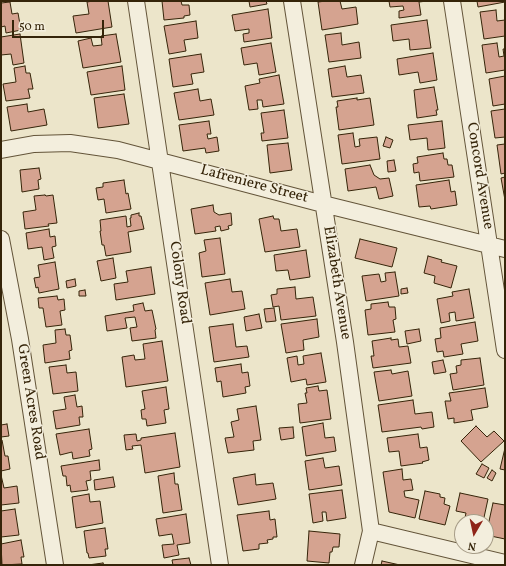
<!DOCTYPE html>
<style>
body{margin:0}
#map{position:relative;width:506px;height:566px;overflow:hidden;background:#ece5ca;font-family:Vollkorn,serif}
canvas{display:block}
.frame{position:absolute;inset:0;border:2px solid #352409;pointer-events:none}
.north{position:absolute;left:454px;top:514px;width:40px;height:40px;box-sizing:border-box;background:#f3eedd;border:1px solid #a79d88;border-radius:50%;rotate:189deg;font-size:11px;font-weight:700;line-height:16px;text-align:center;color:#352409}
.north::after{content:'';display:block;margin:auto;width:14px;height:18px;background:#8f2418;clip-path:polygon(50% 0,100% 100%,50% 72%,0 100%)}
.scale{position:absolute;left:12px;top:20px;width:92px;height:18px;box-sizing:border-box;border:2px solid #352409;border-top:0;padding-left:5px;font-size:12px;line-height:14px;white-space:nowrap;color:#352409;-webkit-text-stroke:3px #f3eedd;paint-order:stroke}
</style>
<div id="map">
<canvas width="506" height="566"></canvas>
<div class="frame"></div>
<div class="north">N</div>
<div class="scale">50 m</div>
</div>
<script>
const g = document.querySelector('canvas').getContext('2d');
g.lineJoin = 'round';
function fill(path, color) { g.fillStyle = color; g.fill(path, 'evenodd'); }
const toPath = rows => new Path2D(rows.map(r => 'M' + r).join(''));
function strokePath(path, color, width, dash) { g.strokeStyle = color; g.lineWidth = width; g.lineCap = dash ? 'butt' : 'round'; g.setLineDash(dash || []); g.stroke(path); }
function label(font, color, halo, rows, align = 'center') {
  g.font = font + ' Vollkorn,serif'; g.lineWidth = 3; g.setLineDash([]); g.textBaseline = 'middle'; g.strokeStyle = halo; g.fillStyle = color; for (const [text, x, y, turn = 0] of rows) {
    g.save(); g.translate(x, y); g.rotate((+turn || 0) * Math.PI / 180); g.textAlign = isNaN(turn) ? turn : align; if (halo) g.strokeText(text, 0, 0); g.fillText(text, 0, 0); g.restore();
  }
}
const building = toPath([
 [93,1,108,1,112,27,76,33,73,16,89,14,87,2,93,1],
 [162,1,181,1,182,5,189,5,190,15,184,16,184,18,164,20,162,1],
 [249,1,266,1,267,4,250,7,249,1],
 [326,1,340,1,342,9,356,7,358,24,322,30,318,2,326,1],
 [389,1,427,1,419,2,421,15,399,18,399,11,404,10,403,6,390,7,389,1],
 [477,1,505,1,505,2,478,7,477,1],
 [10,2,12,14,18,13,21,30,6,33,5,26,1,27,1,3,10,2],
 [268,9,272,38,244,42,243,34,249,33,249,29,235,31,232,15,268,9],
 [496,10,497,21,505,20,505,36,484,39,480,12,496,10],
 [427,20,431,48,410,50,409,39,393,41,391,25,427,20],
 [196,21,198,38,184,40,186,51,169,54,164,26,196,21],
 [341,33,342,45,359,42,361,58,329,62,325,35,341,33],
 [20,34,24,63,13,65,11,54,1,55,1,37,20,34],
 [116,34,121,62,83,68,78,41,91,38,93,46,102,45,101,36,116,34],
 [271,43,276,72,259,75,257,63,244,65,241,48,271,43],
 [497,43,499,57,504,56,503,49,505,49,505,70,486,73,482,45,497,43],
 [433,53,437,80,420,83,418,72,399,75,397,59,433,53],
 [201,54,204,72,191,74,193,84,173,87,169,59,201,54],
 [25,66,26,73,30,73,33,89,28,89,30,98,6,101,3,84,16,82,14,68,25,66],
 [122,66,125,90,91,95,87,72,122,66],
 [345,66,347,77,361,75,364,93,332,97,328,69,345,66],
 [279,75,284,104,263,107,262,100,257,100,258,109,249,110,245,86,260,83,259,79,279,75],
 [505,76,505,104,493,106,489,79,505,76],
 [434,87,438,110,436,110,437,115,417,118,414,90,434,87],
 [198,89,200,101,211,99,214,115,179,120,174,93,198,89],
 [124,94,129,124,98,128,94,98,124,94],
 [357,98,357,100,370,98,374,125,339,130,336,107,338,107,337,101,357,98],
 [27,104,28,112,44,109,47,125,11,131,7,107,27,104],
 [505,109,505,137,495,138,491,111,505,109],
 [284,110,288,138,262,141,261,133,264,133,261,113,284,110],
 [209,121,211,134,207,134,208,139,217,137,219,151,206,153,205,148,183,151,179,125,209,121],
 [442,121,445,148,428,150,427,138,410,140,408,125,442,121],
 [353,133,355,147,360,146,359,139,377,137,380,159,342,164,338,135,353,133],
 [386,137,393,140,390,148,383,146,386,137],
 [288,143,292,170,270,173,267,145,288,143],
 [505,144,505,173,501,174,497,145,505,144],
 [443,153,444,159,447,159,448,165,452,165,454,177,420,181,419,172,414,173,413,164,418,163,417,157,443,153],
 [394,160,396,171,388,172,387,161,394,160],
 [370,165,374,175,380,179,389,178,393,196,379,199,376,187,348,191,345,169,370,165],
 [39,168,41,179,38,180,39,189,22,192,20,170,39,168],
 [505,177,505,200,501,178,505,177],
 [124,180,126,194,128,193,131,209,106,213,104,199,98,200,96,188,103,187,103,183,124,180],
 [449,180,451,192,455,191,457,205,431,209,430,206,419,207,416,185,449,180],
 [45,195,46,196,53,195,57,223,48,224,49,226,25,229,23,212,36,210,34,196,45,195],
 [213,205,214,212,219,215,231,213,232,225,228,226,229,229,221,231,220,226,215,227,216,231,195,234,191,209,213,205],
 [139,213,139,216,141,216,144,229,128,232,131,252,106,256,104,245,102,245,100,231,101,231,100,220,126,216,127,227,131,226,130,218,131,218,131,215,139,213],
 [273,216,274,219,279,219,281,231,297,229,300,247,265,252,259,219,273,216],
 [49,229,50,237,55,236,56,246,52,247,54,258,44,260,42,247,28,249,26,233,49,229],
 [220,238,225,274,202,277,199,253,206,251,204,240,220,238],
 [360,239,397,248,392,267,355,258,360,239],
 [306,250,310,277,290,280,288,270,276,271,274,255,306,250],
 [428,256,442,260,441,262,457,266,451,288,434,283,435,276,424,273,428,256],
 [113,258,116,278,101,281,97,261,113,258],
 [55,262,59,289,39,293,38,287,36,288,34,278,40,277,38,265,55,262],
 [151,267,155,294,116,300,114,284,128,282,126,271,151,267],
 [395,272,399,296,366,301,362,276,379,274,381,282,386,281,385,273,395,272],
 [75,279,76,286,67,288,66,281,75,279],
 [230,279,232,292,242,291,245,309,210,315,205,283,230,279],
 [295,287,296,299,313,297,316,316,281,320,279,306,273,307,271,295,277,294,277,289,295,287],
 [407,288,408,293,401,294,401,289,407,288],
 [469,289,474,318,456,321,455,312,449,313,450,321,441,323,437,299,453,296,452,292,469,289],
 [85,290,86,296,79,296,79,291,85,290],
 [57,296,58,300,64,299,65,310,60,311,62,325,46,327,43,308,39,308,38,298,57,296],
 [388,302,389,307,395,307,396,319,393,320,395,332,368,335,365,310,371,309,371,304,388,302],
 [143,303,145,311,152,310,156,329,155,330,156,338,132,341,130,328,137,327,135,317,125,318,127,328,107,331,105,316,134,311,133,305,143,303],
 [274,308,276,321,266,322,264,309,274,308],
 [259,314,262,328,246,331,244,317,259,314],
 [317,319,319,337,303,340,304,350,286,353,281,324,317,319],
 [475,322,478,341,461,344,463,354,444,357,443,351,437,352,435,339,441,338,440,328,475,322],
 [233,324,236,347,247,346,249,357,214,362,209,327,233,324],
 [65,329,66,335,70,335,72,350,69,351,70,359,45,363,43,345,56,343,55,330,65,329],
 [419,329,421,341,407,344,405,331,419,329],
 [391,338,391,340,398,339,399,347,408,346,411,363,373,368,371,356,374,356,372,341,391,338],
 [162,341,168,381,126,387,122,357,134,355,135,360,145,359,143,344,162,341],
 [321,353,326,382,307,385,306,379,291,382,287,358,297,356,298,365,304,364,303,356,321,353],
 [480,358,484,385,453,390,450,374,457,373,456,366,461,365,461,360,480,358],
 [443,360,446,372,434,374,432,362,443,360],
 [241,364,242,373,248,372,250,386,245,387,246,393,223,397,221,381,217,382,215,368,241,364],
 [66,365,67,373,76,372,78,391,53,394,49,367,66,365],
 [391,370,392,374,408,371,412,396,379,401,374,372,391,370],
 [318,386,319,391,327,390,331,419,300,423,298,404,307,403,305,393,307,393,306,388,318,386],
 [166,387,169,409,164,410,166,423,147,426,146,419,142,419,141,410,145,409,142,391,166,387],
 [485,388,488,407,471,410,473,420,454,423,454,418,448,419,445,401,451,401,449,393,485,388],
 [75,395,77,407,82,406,83,417,79,417,80,425,56,429,53,411,66,409,64,397,75,395],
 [413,400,415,414,432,412,434,427,422,429,421,427,382,432,378,405,413,400],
 [256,406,261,440,253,441,254,450,228,453,225,438,234,437,231,422,239,420,237,409,256,406],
 [323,423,325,438,334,437,336,451,306,456,302,427,323,423],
 [7,424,9,436,1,437,1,425,7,424],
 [476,426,487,437,494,431,504,441,481,462,461,441,476,426],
 [293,427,294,438,281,440,279,428,293,427],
 [89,429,92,449,89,450,90,456,73,459,72,452,60,455,56,434,89,429],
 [175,433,180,467,145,473,141,445,132,446,133,449,126,450,124,435,136,434,137,441,141,440,141,438,175,433],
 [418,434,420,448,427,447,429,460,422,462,423,463,401,466,399,451,389,452,387,438,418,434],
 [1,440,2,440,5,456,8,456,10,469,1,471,1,440],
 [505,448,505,470,500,469,505,448],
 [323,458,325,468,339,466,342,485,309,490,305,461,323,458],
 [99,460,100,470,90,471,91,480,86,481,88,490,71,492,70,485,67,486,66,476,63,476,61,466,99,460],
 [482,464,489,468,484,478,476,474,482,464],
 [402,469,403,480,411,479,413,490,404,491,405,497,419,500,415,518,389,512,383,472,402,469],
 [492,470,496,473,492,481,487,478,492,470],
 [174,473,175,484,178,484,182,510,163,513,158,476,174,473],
 [255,474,256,485,273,483,276,499,238,505,233,478,255,474],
 [1,475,4,488,17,486,19,503,1,505,1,475],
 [113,477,115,487,95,490,94,480,113,477],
 [342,490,346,518,327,521,326,512,322,512,323,521,313,523,309,494,342,490],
 [425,491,440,494,440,497,445,498,444,504,450,506,445,525,419,519,425,491],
 [460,493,488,499,483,522,464,522,466,513,456,511,460,493],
 [89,494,90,502,100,501,103,523,76,528,72,497,89,494],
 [493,503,505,505,505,539,486,535,493,503],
 [15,509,19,535,1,537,1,511,15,509],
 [269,511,270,520,275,519,277,537,273,537,273,539,267,540,268,543,259,544,259,549,243,551,237,515,269,511],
 [186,514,190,543,177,545,179,555,164,558,162,545,174,544,172,534,159,536,156,519,186,514],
 [105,528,108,549,105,549,106,556,89,558,88,553,87,553,84,531,105,528],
 [309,531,340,534,339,547,333,547,332,552,330,552,329,563,307,561,309,531],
 [21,540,24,557,21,557,22,564,2,565,1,544,21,540],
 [189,558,191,565,173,565,172,560,189,558],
 [382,561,400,565,381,565,382,561],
 [103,563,104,565,88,565,103,563]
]);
fill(building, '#d5a390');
strokePath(building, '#352409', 1);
const minor = toPath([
 [136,1,220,565],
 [292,1,345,342,371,531,363,565],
 [452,1,505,350],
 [1,150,34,144,70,143,118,150,323,204,505,249],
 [1,239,20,339,55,565],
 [371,531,505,563]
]);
strokePath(minor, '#635439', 18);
strokePath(minor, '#f3eedd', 16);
label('15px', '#352409', '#f3eedd', [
 ["Concord Avenue",479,176,81],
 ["Lafreniere Street",254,185,15],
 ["Colony Road",179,283,82],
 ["Elizabeth Avenue",336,283,81],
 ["Green Acres Road",30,402,81]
]);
</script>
